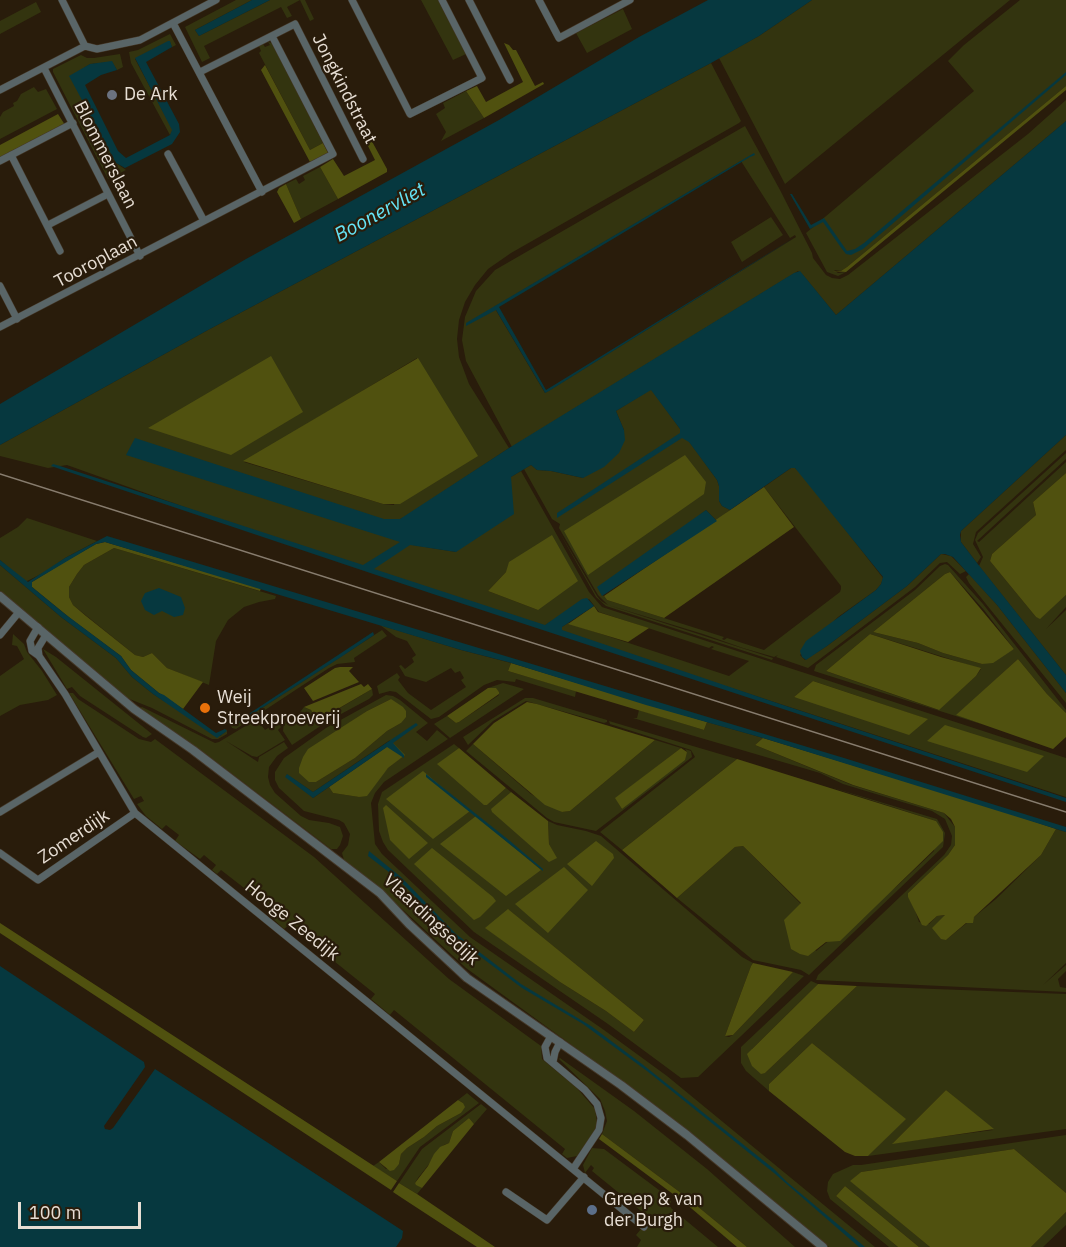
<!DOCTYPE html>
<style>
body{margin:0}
#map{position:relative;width:1066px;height:1247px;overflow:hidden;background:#291c0b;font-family:"IBM Plex Sans",sans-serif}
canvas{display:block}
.scale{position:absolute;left:18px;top:1202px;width:123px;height:27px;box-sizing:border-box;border:3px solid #e7ded4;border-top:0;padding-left:8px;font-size:18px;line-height:21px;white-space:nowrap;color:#e7ded4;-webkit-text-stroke:4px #291c0b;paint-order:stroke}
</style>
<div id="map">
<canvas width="1066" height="1247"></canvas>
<div class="scale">100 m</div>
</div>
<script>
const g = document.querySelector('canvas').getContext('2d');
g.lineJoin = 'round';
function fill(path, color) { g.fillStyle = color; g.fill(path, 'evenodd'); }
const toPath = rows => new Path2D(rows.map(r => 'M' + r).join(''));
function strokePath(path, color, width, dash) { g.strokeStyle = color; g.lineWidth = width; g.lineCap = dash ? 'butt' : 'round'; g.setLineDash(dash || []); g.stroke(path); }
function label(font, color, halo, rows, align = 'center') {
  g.font = font + ' "IBM Plex Sans",sans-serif'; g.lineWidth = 4.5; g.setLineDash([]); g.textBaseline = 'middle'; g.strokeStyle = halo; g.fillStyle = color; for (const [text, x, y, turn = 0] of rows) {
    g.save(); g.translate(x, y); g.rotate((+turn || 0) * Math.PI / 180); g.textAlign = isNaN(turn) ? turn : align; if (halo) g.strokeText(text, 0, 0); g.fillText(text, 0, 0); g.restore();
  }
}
fill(toPath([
 [236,0,252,0,195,30,199,36,270,0,305,0,314,19,310,21,300,0,287,7,292,16,287,18,281,7,204,46,210,58,202,62,185,27],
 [421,0,438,0,466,54,453,60],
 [812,0,1010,0,785,184,719,58,759,36],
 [1020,0,1066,0,1066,86,847,267,841,271,834,270,838,273,846,272,838,276,827,272,806,233,974,91,948,61,964,45],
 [36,2,41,12,0,34,0,21],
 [623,9,632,29,587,53,576,33],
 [170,34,176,45,172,47,170,42,135,59,173,130,170,135,131,63,129,52,138,50],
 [268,42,272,43,323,143,310,150,259,53,261,51,259,46,263,44,265,47,270,45],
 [120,54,123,67,117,70,112,62,90,64,81,70,95,122,116,163,126,170,108,179,53,72,53,69,81,55,87,58,94,58],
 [711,63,741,121,739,123,511,253,488,269,475,285,465,302,459,320,457,339,459,357,469,384,509,448,405,517,400,519,384,519,407,544,456,552,511,477,521,471,589,592,602,607,1066,758,1066,797,556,631,568,623,729,676,749,661,711,649,714,647,712,646,709,648,599,612,589,599,542,627,235,525,67,465,48,468,0,456,0,445,208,330],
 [417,358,394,505,383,504,244,462],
 [506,572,538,610,488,591],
 [813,681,927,719,794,697],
 [34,87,38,92,46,89,57,109,0,139,0,117,3,112,14,106,13,103,17,101,21,94],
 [466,91,484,118,441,141,446,132,436,114,445,108,443,103],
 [1066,100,1066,121,836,315,803,275,798,271,512,447,466,361,462,340,465,317,476,291,495,270,745,126,780,190,812,253,813,258,826,275,832,278,840,279,848,275,1028,134],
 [741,161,790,238,795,235,796,237,545,393,494,307],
 [320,167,338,199,301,219,286,184,296,179,299,184,305,180,303,176],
 [771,217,783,235,742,262,731,242],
 [651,389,717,480,719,486,719,501,722,506,730,510,717,521,706,510,602,595,604,596,607,600,724,637,722,639,724,640,727,638,764,650,840,592,841,589,841,586,764,487,791,468,795,468,801,473,883,578,881,584,876,590,838,617,800,655,805,660,827,646,907,586,941,554,951,556,966,571,960,574,947,562,940,563,915,587,808,668,776,657,778,655,774,657,743,648,703,634,608,605,773,658,772,660,606,606,596,597,557,528,597,596,601,601,608,605,598,595,559,528,560,524,552,519,524,469,531,465,537,470,551,471,583,478,624,430,616,411],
 [1066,435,1066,450,976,532,973,544,981,557,977,563,961,542,961,531],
 [1066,453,1066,459,977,541,979,542,1066,462,1066,473,1033,502,1036,515,992,554,990,561,1036,617,1040,618,1066,595,1066,607,1046,629,1066,610,1066,675,979,566,983,557,975,540,978,533],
 [27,518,97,541,65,558,49,570,25,582,0,560,0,538,18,527],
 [114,548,276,596,275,599,259,602,244,607,228,620,216,641,209,685,167,668,152,653,143,657,135,655,73,605,69,597,69,587,77,574,84,565],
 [945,564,948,565,983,604,1066,710,1066,713,1047,694,1018,659,957,715,984,725,814,671,816,665,915,590,940,566],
 [950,572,984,610,1014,649,982,664,943,653,918,643,873,632,945,574],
 [870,634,915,648,981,669,976,676,938,710,826,671],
 [0,565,61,617,116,658,132,677,153,694,220,736,226,731,227,729,227,734,218,739,212,739,152,708,127,698,0,591],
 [969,574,997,605,1066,693,1066,703,969,583,966,577],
 [380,625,461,650,511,663,508,671,576,691,575,697,516,679,515,682,497,680,484,685,439,717,431,719,396,692,390,691,379,694,377,686,397,673,400,677,398,680,408,693,431,710,466,687,461,680,464,678,460,671,455,673,451,668,426,682,405,676,399,666,401,665,405,669,414,662,412,658,416,655,407,641,396,637],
 [382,630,387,636,354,658,355,662,337,664,329,668,236,729,232,728,231,726,234,726],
 [13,634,24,644,27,652,42,671,57,695,48,700,20,705,0,716,0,676,24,659,17,646,12,645],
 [43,649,56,657,152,734,146,738,143,737,80,696,72,687,67,689],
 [503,683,524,689,450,738,434,724,447,716,456,723,459,722,499,695,499,692,496,689,488,688],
 [372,689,373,695,369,699,328,721,292,745,283,731,284,722,295,719,304,707,311,710,318,721],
 [69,693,73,693,78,699,139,739,151,742,155,739,314,857,449,979,541,1046,542,1059,576,1087,595,1109,597,1123,594,1132,577,1156,567,1158,562,1154,565,1149,394,1010,390,1015,371,999,375,994,289,925,284,929,271,917,275,912,221,870,217,874,212,870,216,865,204,855,200,859,175,841,179,835,166,825,162,829,146,816,137,804,144,801,141,796,134,799],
 [386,695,393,696,400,700,428,723,416,732,427,741,437,730,448,739,384,782,375,793,371,803,375,844,382,854,470,937,604,1030,667,1076,875,1247,829,1247,654,1105,466,968,387,895,344,860,342,853,348,845,350,834,344,823,339,820,304,811,279,788,275,780,275,772,284,758,326,728],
 [391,699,401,723,387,731,355,758,316,782,345,726,367,711],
 [390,740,404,755,388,768,359,797,333,793,329,787,313,798,286,774,313,792],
 [525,698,533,698,607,720,607,722,604,723,526,701,493,721,468,745,463,737],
 [142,707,215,743,219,742,257,719,265,730,278,722,281,727,278,730,285,740,257,757,252,756,226,741,258,762,259,757,284,742,288,748,277,756,269,767,268,777,270,785,275,793,301,816,309,820,329,823,340,827,343,836,340,845,337,849,331,849,206,754,140,708],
 [639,710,704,730,707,722,763,738,755,745,852,785,944,813,955,827,955,845,948,855,908,893,908,896,914,907,919,922,929,924,937,916,946,915,946,940,996,899,1041,855,1056,829,1066,832,1066,963,1043,985,1066,965,1066,971,1058,979,1060,987,1066,988,1066,992,816,980,818,975,944,855,951,845,952,836,945,819,932,811,843,784,820,773,633,718,637,718],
 [609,721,686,744,737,759,622,850,600,832,695,757,691,750,610,724],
 [655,740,681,748,616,798,622,809,687,752,685,749,691,751,692,757,596,831,554,822,547,818,466,751,473,744,531,794,562,812,570,811],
 [454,744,459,748,438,764,487,805,506,788,511,792,492,809,556,858,549,844,548,821,557,825,586,831,601,836,742,957,753,963,751,966,725,1036,729,1037,733,1035,793,972,804,976,698,1077,681,1078,608,1024,474,932,388,850,383,842,379,831,378,804,382,792],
 [509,910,644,1020,634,1032,606,1011,560,982,486,928],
 [830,787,937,819,945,833,943,847,809,975,801,970,753,960,677,898,735,847,743,846,801,904,816,951,897,886,934,851,936,821],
 [811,981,818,984,752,1049,765,1073,857,986,1066,994,1066,1129,868,1156,905,1119,812,1043,769,1084,769,1091,746,1071,741,1063,741,1047],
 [946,1090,993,1130,894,1143,893,1143],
 [560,1058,634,1111,707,1169,795,1247,747,1247,685,1196,602,1134,607,1121,605,1111,600,1099,559,1059],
 [467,1093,479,1103,420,1147,397,1181,373,1166,379,1162,386,1169,399,1164,401,1154,407,1148,424,1137,437,1126,461,1113,463,1103,458,1100],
 [481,1104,487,1109,474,1124,469,1118,453,1131,449,1143,444,1145,418,1178,415,1183,422,1188,417,1194,399,1183,422,1149],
 [1066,1135,1066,1193,1014,1149,861,1172,851,1181,930,1247,919,1247,845,1186,836,1196,898,1247,889,1247,830,1199,827,1191,828,1182,833,1174,853,1165,861,1165],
 [592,1148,604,1149,671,1199,671,1208,718,1247,637,1247,641,1240,636,1235,646,1223,642,1220,646,1215,592,1171,594,1168,591,1165,585,1173,583,1165],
 [1066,1212,1066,1225,1043,1247,1031,1247]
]), '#33340f');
fill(toPath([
 [504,43,509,45,513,50,516,50,535,86,543,82,544,84,484,118,466,91,477,86,486,102,523,82],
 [265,65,310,150,323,143,328,153,310,162,261,70],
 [1066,86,1066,90,846,272,832,271,841,271,847,267],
 [58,114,65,125,0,159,0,145],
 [362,123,387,169,387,172,338,199,320,167,333,159,344,176,375,160,358,126],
 [286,184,301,219,294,223,277,192,279,188],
 [271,356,303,412,231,455,148,428],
 [418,358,478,456,400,504,383,504,243,461],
 [685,455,706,482,704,494,588,575,564,531],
 [1066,473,1066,595,1040,619,1036,617,990,561,992,554,1036,515,1033,502],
 [764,487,794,527,664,618,607,600,604,596],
 [552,535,578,581,538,610,488,591,506,572,509,562],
 [105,542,261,588,260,591,114,548,84,565,77,574,69,587,69,597,73,605,86,616,135,655,143,657,152,653,167,668,203,682,183,709,159,693,131,670,121,656,70,618,32,587,32,582,66,561,96,544],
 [950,572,1014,649,993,663,982,664,943,653,918,643,873,632,945,574],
 [594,606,598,612,649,628,628,642,568,624],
 [870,634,941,657,981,668,976,676,939,710,826,671],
 [1018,659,1047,694,1066,713,1066,737,1053,749,956,715],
 [511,663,707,722,704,730,508,671],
 [340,667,353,667,349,671,359,682,313,701,304,688,335,668],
 [813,681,852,694,928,719,909,735,794,697],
 [361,684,364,687,368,684,372,689,317,721,311,710,304,707],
 [488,688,496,688,499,692,499,694,459,722,456,723,447,716],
 [391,699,403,707,406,711,406,717,401,723,387,731,355,758,316,782,309,782,299,773,299,768,303,757,308,749,367,711],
 [527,702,537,704,655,740,570,811,562,812,545,805,473,744,494,723],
 [945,725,1044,756,1027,772,927,741],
 [763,738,997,809,1056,829,1041,855,974,917,973,923,966,923,946,940,941,939,932,928,945,915,937,916,926,926,922,925,908,897,908,893,948,855,955,845,955,827,951,819,944,813,853,785,755,745],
 [390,740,405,755,388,768,367,796,359,797,333,793,329,787,388,746],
 [459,748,506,788,487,805,484,805,437,764],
 [681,748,687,752,685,760,622,809,615,798],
 [737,759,936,821,943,832,943,841,840,941,826,942,808,956,800,954,791,949,784,920,801,903,743,846,735,847,677,898,622,850],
 [423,771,470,811,433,839,386,799],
 [511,792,548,821,549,844,557,858,549,862,492,812,491,809],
 [386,805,428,843,409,859,390,840,383,808],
 [476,816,541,870,506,896,440,844],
 [596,841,613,854,614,858,592,886,567,864],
 [432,848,493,897,496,901,480,917,474,920,414,864],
 [564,867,588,890,548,933,515,904],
 [508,909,644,1020,634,1032,606,1011,560,982,485,928],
 [0,923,397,1181,391,1190,0,933],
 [753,963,793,972,733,1035,725,1036,751,966],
 [818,984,857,986,765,1073,761,1074,752,1066,747,1054],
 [812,1043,906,1119,868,1156,855,1156,845,1152,769,1091,769,1084],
 [946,1090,994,1129,892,1144],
 [458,1100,463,1103,465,1107,461,1113,437,1126,424,1137,407,1148,401,1154,399,1164,394,1170,390,1171,379,1162],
 [469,1118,474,1124,422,1188,416,1185,415,1183,428,1166,434,1154,440,1147,449,1143,453,1131],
 [602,1134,685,1196,747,1247,737,1247,685,1203,599,1139],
 [1014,1149,1066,1193,1066,1212,1031,1247,930,1247,850,1181,861,1172],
 [399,1183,417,1194,495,1247,477,1247,402,1198,393,1192],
 [845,1186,919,1247,898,1247,836,1196]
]), '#50510f');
fill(toPath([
 [252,0,270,0,199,36,195,30],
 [708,0,812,0,759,36,711,63,208,330,0,445,0,404,246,259,499,120,639,37],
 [168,41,170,41,172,47,146,62,179,124,180,132,172,144,125,168,116,163,69,76,90,64,112,61,117,70,101,75,85,85,118,151,126,158,170,135,172,130,135,58],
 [1066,72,1066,75,863,249,851,255,846,254,842,249,823,222,810,229,790,194,792,194,811,225,824,218,847,251,855,249,864,243],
 [1066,121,1066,435,961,531,960,535,961,542,977,563,1066,675,1066,693,997,605,953,557,945,554,941,554,907,586,827,646,806,660,802,657,800,651,806,641,876,590,881,584,883,577,795,468,791,468,730,510,722,506,719,501,719,486,717,480,689,442,682,438,557,518,557,513,680,433,680,429,651,390,616,411,624,430,625,440,619,453,604,467,583,478,551,471,537,470,531,465,511,477,514,514,456,552,410,545,374,569,545,625,582,599,587,598,594,606,562,627,562,630,780,704,1066,798,1066,802,430,593,51,466,53,464,60,466,363,565,400,542,126,455,135,438,384,519,400,519,509,448,794,273,800,271,836,315],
 [754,153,755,155,750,157,499,307,546,390,797,236,549,391,545,393,544,391,496,310,466,326,466,323],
 [706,510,717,521,602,596,597,587],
 [107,536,844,758,1066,827,1066,832,763,738,646,705,508,662,461,650,105,542,96,544,32,582,32,587,65,614,121,656,131,670,159,693,164,695,216,733,225,729,227,731,217,738,153,694,132,677,116,658,61,617,0,565,0,560,28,582,65,558],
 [159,588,181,597,185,608,183,615,174,617,162,611,154,615,145,610,141,601,145,593],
 [373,632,374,635,341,657,234,726,232,725],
 [416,723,418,725,393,743,404,755,404,758,387,747,313,798,285,777,287,774,313,792],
 [426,774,510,841,543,869,543,871,426,777],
 [369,851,401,877,456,934,521,984,591,1026,642,1064,774,1169,787,1182,865,1247,859,1247,774,1173,647,1071,583,1024,522,988,457,939,398,879,368,856],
 [0,966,144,1062,145,1067,104,1126,105,1129,110,1130,113,1128,155,1069,403,1231,402,1238,396,1247,0,1247]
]), '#06383f');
const minor = toPath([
 [62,0,85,46],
 [352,0,410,114,482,78,442,0],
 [469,0,510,80],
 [539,0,559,38,630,0],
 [173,23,262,192],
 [85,46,97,49,140,40,216,0],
 [44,68,140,256],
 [200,72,295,24,363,159],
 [0,90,85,46],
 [168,154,204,221],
 [11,155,60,251],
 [0,161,73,123],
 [48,225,108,194],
 [0,286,17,319],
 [0,327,333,154,272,36],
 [38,627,30,641,32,651,39,656,65,694,135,813,644,1227],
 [0,635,19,612],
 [39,656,38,648,46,635],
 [0,812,99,752],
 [0,853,38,880,135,813],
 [551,1036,545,1047,547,1058,585,1090,597,1104,601,1118,599,1130,573,1169],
 [553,1062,555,1052,560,1042],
 [506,1192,547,1220,584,1177]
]);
const tertiary = toPath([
 [0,596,134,709,193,750,380,893,409,924,467,978,621,1085,687,1135,823,1247]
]);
strokePath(minor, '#443727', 8);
strokePath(tertiary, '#443727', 10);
strokePath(minor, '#596567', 7);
strokePath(tertiary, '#596567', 8);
strokePath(toPath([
 [0,474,1066,812]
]), '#877c6e', 1.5);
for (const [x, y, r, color] of [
 [112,95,6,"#6b7280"],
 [205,708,6,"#e8710a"],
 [592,1210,6,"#5c6f8a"]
]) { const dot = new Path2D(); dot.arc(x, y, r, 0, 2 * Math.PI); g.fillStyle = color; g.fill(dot); strokePath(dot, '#291c0b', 2); }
label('18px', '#e7ded4', '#291c0b', [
 ["Jongkindstraat",344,89,63],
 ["Blommerslaan",105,155,63],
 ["Tooroplaan",96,262,-28],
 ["Zomerdijk",74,837,-34],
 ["Vlaardingsedijk",431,920,43],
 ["Hooge Zeedijk",292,921,39]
]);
label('18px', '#e7ded4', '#291c0b', [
 ["De Ark",124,95],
 ["Weij",217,698],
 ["Streekproeverij",217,719],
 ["Greep & van",604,1200],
 ["der Burgh",604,1221]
], 'left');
label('italic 20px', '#65e4f6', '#291c0b', [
 ["Boonervliet",380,213,-29]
]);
</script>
